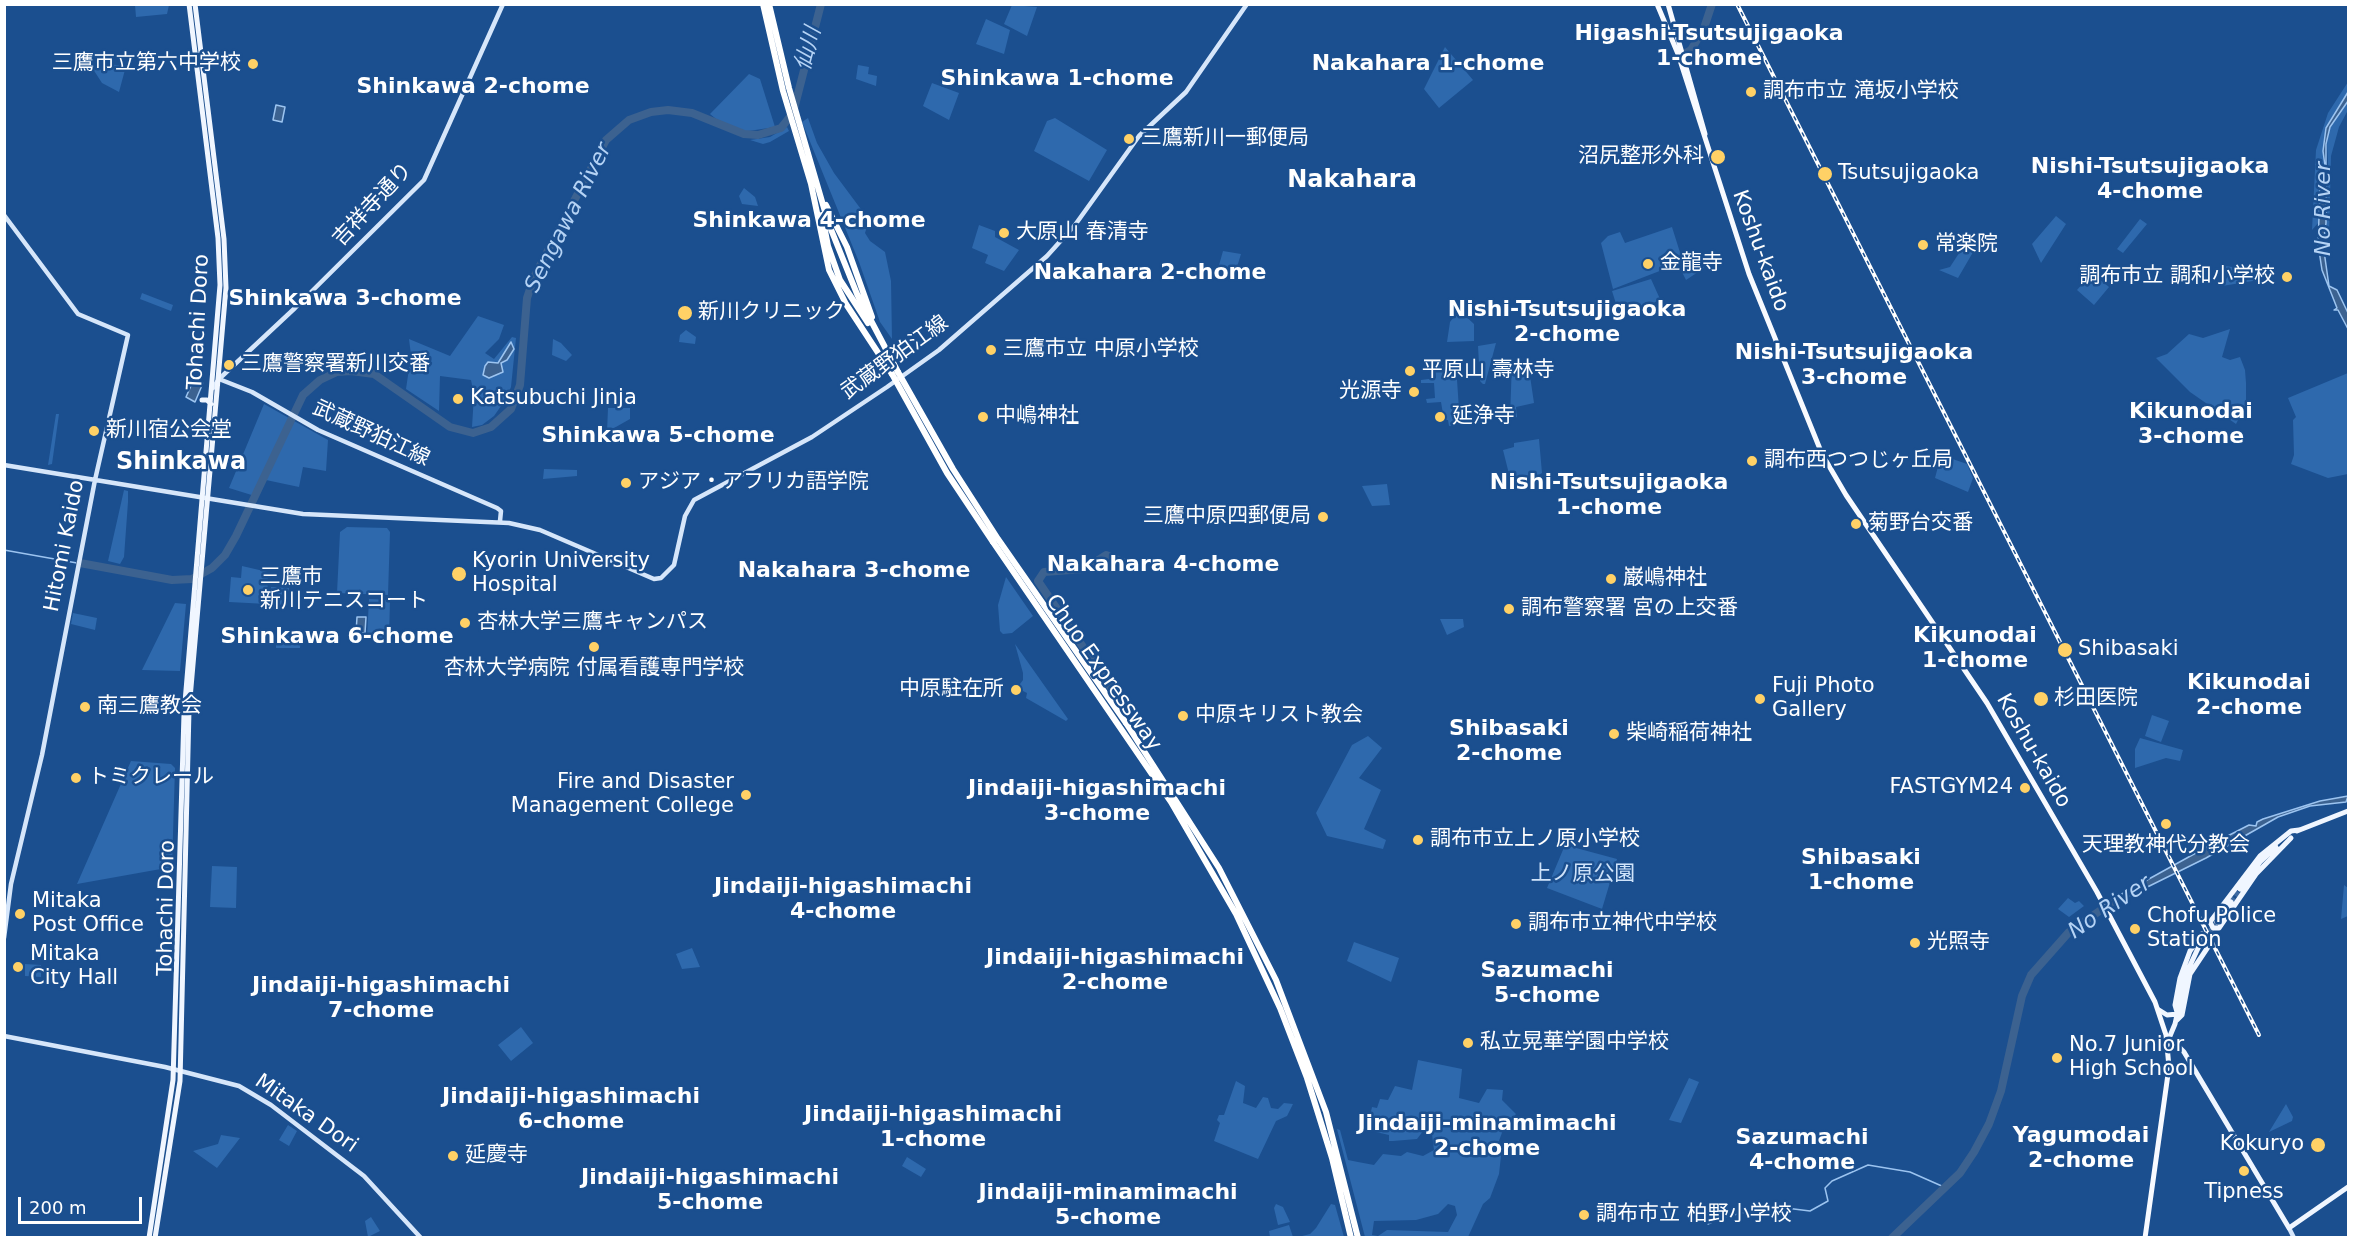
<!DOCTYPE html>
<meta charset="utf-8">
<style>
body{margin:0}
#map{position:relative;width:2353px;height:1242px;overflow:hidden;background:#1b4f8f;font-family:"DejaVu Sans",sans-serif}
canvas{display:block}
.frame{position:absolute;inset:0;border:6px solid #fff;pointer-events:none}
.scale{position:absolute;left:18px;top:1197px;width:124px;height:27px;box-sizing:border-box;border:3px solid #fff;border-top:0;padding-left:8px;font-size:18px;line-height:21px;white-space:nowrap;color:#fff;-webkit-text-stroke:4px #1b4f8f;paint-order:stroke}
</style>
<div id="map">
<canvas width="2353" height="1242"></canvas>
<div class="frame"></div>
<div class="scale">200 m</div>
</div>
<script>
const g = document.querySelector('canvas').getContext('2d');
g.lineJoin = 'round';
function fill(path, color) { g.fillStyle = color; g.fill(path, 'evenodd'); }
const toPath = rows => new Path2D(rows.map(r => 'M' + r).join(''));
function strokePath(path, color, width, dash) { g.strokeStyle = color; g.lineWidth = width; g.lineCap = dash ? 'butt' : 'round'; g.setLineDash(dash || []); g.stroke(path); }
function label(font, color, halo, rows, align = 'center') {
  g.font = font + ' "DejaVu Sans","Noto Sans JP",sans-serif'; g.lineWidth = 5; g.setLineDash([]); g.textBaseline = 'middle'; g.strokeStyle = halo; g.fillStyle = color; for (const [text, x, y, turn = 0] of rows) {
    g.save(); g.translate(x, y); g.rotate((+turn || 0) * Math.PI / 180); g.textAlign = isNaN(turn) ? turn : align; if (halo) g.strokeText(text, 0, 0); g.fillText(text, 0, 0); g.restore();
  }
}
fill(toPath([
 [135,5,135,4,169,5,167,14,136,17],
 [1012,5,1037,7,1027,36,1004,24],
 [986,19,1010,30,1004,54,976,44],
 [1445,47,1473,80,1439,108,1424,89],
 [107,64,126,66,119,92,102,83,91,66],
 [858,65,869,67,868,74,877,76,876,86,856,79],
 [749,74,760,79,775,127,742,132,721,123,710,114],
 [2348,82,2348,92,2326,128,2319,222,2312,230,2316,150,2328,113],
 [932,83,959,93,949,120,923,106],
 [2348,101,2348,110,2339,127,2331,156,2329,237,2324,237,2328,162,2327,144,2330,127],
 [808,118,817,143,834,173,869,220,865,233,870,241,885,252,891,281,892,339,880,322,859,262,802,122],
 [1055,118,1107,150,1089,181,1034,151,1047,121],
 [787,127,789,131,770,142,763,144,750,140,770,137],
 [744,188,755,197,758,206,742,204,739,196],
 [2056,216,2066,224,2041,263,2032,244],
 [2140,219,2147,224,2123,253,2117,249],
 [979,225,995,231,995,237,1019,250,1004,271,985,263,988,255,972,248],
 [1672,227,1683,262,1613,289,1601,243,1608,236,1620,232,1625,243],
 [1965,244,1976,247,1958,278,1939,270,1950,267],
 [1223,251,1241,254,1233,280,1216,276],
 [1700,258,1704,268,1686,280,1680,268],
 [2225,266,2254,270,2253,281,2222,286,2228,276,2222,270],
 [2092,273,2109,287,2094,305,2077,290],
 [1651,279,1660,299,1633,316,1629,303,1617,307,1612,291],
 [142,293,173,305,171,311,140,299],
 [1459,310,1474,324,1474,341,1447,342,1450,322],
 [478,316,504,325,499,339,485,353,494,359,512,337,516,338,511,387,506,399,494,416,482,425,472,427,474,395,471,380,440,376,439,411,406,389,411,355,409,339,450,356],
 [2230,329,2222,357,2230,360,2240,357,2245,370,2246,383,2246,404,2236,424,2190,392,2156,358,2167,354,2189,334,2203,338],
 [686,330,696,337,695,344,679,342,680,335],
 [553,339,561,343,572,355,566,361,552,355],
 [1496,343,1485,384,1483,384,1480,381,1478,346],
 [1512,361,1531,368,1535,372,1530,372,1530,376,1534,403,1516,407,1517,417,1510,419],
 [1442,365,1456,365,1460,424,1449,426,1448,420,1444,420,1441,402,1427,403,1426,399,1435,398,1434,383,1421,383,1421,380,1436,378,1435,368,1442,368],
 [2348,373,2348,474,2328,478,2291,464,2294,455,2293,420,2296,417,2288,398],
 [264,404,328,440,326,471,303,467,299,487,266,480,258,497,229,488],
 [608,408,630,408,630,419,607,432],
 [56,414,59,414,52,464,48,465],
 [1539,439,1542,473,1513,490,1503,450,1514,447,1514,443],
 [1941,455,1967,464,1973,478,1968,492,1935,478],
 [544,469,577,470,577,476,543,479],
 [1387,484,1390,505,1372,506,1362,486],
 [124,490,128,491,128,502,124,557,120,564,108,561],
 [347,527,387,528,390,532,388,595,337,593,340,532],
 [242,566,268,572,267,604,229,602,231,577,241,578],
 [1006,577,1033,616,1012,633,1003,634,1000,631,998,605],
 [271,587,289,588,288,605,270,604],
 [369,599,390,600,389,639,367,638],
 [175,603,186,604,180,671,142,670],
 [73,613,97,618,95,630,71,624],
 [1440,619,1463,619,1464,627,1447,635],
 [276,636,301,637,300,648,276,648],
 [1015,644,1068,719,1066,721,1026,698,1027,693,1017,688,1023,680,1023,673],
 [2152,715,2169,721,2161,742,2145,736],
 [1368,736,1382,748,1359,778,1381,790,1364,829,1386,840,1383,849,1327,836,1316,813,1352,745],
 [2140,738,2183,750,2180,761,2166,758,2135,768,2135,749],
 [131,761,171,764,175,768,172,867,77,884],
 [1565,845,1617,859,1602,909,1547,888],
 [212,866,237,867,236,908,210,907],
 [2344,885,2348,888,2348,916,2341,919],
 [2068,898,2075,903,2079,901,2084,906,2069,917,2058,909],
 [1354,942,1399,958,1391,982,1347,961],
 [692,948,700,967,682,969,676,954],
 [25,964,41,965,41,977,25,976],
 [521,1027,533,1043,511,1061,498,1045],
 [1418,1060,1462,1069,1459,1098,1479,1103,1487,1089,1503,1090,1502,1100,1516,1114,1503,1130,1496,1149,1501,1156,1499,1174,1490,1198,1483,1204,1468,1237,1365,1237,1337,1129,1340,1130,1348,1160,1358,1162,1374,1165,1383,1154,1401,1156,1407,1152,1423,1156,1434,1150,1431,1126,1427,1126,1417,1139,1393,1141,1389,1141,1389,1135,1367,1130,1372,1107,1377,1108,1380,1099,1388,1100,1395,1086,1412,1090],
 [1448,1204,1455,1206,1457,1215,1448,1232,1387,1230,1378,1236,1372,1235,1374,1221,1416,1220,1438,1214],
 [1689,1078,1699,1082,1681,1123,1669,1120],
 [1236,1081,1245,1086,1243,1103,1256,1108,1263,1097,1268,1098,1271,1108,1278,1109,1284,1103,1293,1104,1287,1116,1276,1121,1258,1159,1214,1141,1220,1123,1217,1120,1219,1115,1224,1115],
 [2286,1104,2293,1117,2292,1121,2269,1132],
 [288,1125,297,1131,289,1146,279,1140],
 [221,1135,240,1138,217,1168,193,1151,218,1144],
 [907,1157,926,1169,921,1177,902,1166],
 [1276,1204,1283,1207,1290,1222,1278,1225,1274,1208],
 [1331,1204,1335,1205,1344,1237,1298,1237,1310,1234,1316,1228],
 [371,1217,380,1231,368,1237,365,1221],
 [1289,1225,1293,1237,1270,1237,1269,1231]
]), '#2e69ad');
const water = toPath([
 [2348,92,2348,101,2330,127,2326,144,2326,223,2323,244,2329,286,2337,290,2348,313,2348,329,2338,310,2334,310,2337,308,2322,270,2318,244,2320,190,2325,166,2323,151,2326,128,2348,92],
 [276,105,285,107,282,122,273,120,276,105],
 [511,342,514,349,507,360,501,363,503,372,489,378,483,375,485,366,488,362,498,363,511,342],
 [194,379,203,383,195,402,186,397,194,379],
 [357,617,366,617,365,633,356,633,357,617],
 [2348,796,2346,802,2310,806,2278,817,2206,858,2111,905,2109,901,2214,843,2249,825,2256,826,2257,822,2263,819,2320,801,2348,796]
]);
fill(water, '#3c6290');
strokePath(water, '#9cc4f0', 1.5);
strokePath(toPath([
 [4,550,77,563],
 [1708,1224,1721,1218,1770,1206,1810,1211,1828,1201,1825,1188,1832,1181,1868,1165,1910,1172,1944,1187]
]), '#9cc4f0', 1.5);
strokePath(toPath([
 [1686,53,1691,50,1704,28,1712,4],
 [80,563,172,580,192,579,212,568,225,555,236,536,303,395,320,380,337,372,351,371,374,374,450,427,473,433,491,427,511,409,520,385,527,298,534,277,606,140,629,120,651,112,668,110,692,113,744,134,758,135,781,128,793,113,821,4],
 [1122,704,1038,581,1044,572,1084,569,1106,555,1125,563],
 [1892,1238,1960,1173,1974,1152,1989,1124,2001,1091,2022,996,2031,975,2069,932,2117,899]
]), '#3c6290', 8);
strokePath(toPath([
 [2231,902,2240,889],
 [2200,944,2217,922]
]), '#3d69a0', 5, [5, 2.5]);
strokePath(toPath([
 [4,215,78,314,128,335,95,480,42,755,11,884,4,938],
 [219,379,252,392,318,430,497,508,501,511,500,521],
 [213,388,219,379,295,308,424,180,503,4],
 [4,465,303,514,509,523,540,530,654,579,661,578,674,565,685,516,694,500,812,437,887,387,939,350,1047,256,1075,225,1139,136,1186,92,1247,4],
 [4,1036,165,1067,239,1086,271,1105,364,1176,421,1238],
 [2289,1228,2294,1238]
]), '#d6e6fa', 4.5);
strokePath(toPath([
 [202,400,207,400,211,404],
 [2297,831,2348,811],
 [2291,838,2256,874,2219,928,2213,928,2210,922,2260,856,2291,831,2299,830],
 [2240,889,2260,862,2276,847],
 [2217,922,2231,902],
 [2200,944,2186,974,2175,1024,2167,1043,2176,1044,2184,1052,2289,1228,2348,1187],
 [2159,1010,2167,1015,2178,1014],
 [2177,1012,2175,1005,2180,978,2190,951,2202,934],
 [2177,1020,2182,1015,2190,974,2208,947],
 [149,1238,173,1080,184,714,220,285,218,238,189,4],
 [155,1238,180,1081,189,710,226,288,224,239,195,4]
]), '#f0f6ff', 5);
strokePath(toPath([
 [1657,4,1678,54,1749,274,1822,454,1846,495,1987,703,2097,892,2155,1002,2166,1035,2169,1067,2145,1238],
 [1668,4,1705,134]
]), '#f8faff', 5);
strokePath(toPath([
 [763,4,783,91,811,184,829,270,846,304,892,374],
 [769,4,789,88,828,222,857,294,898,372],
 [826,205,847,247,872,317],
 [822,215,828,246,840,280,868,323],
 [993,542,1171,802,1236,914,1280,1008,1307,1078,1332,1158,1351,1238],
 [1126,723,1219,868,1276,980,1326,1112,1358,1238]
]), '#fff', 6);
const rail = toPath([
 [1737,4,2259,1035]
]);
strokePath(rail, '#fff', 4);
strokePath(rail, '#1b4f8f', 1.5, [4.5]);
strokePath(toPath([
 [898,372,953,469,998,539,1126,723],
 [892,374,947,473,993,542]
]), '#fff', 6);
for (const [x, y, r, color] of [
 [253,64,6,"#ffd166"],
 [1751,92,6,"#ffd166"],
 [1129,139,6,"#ffd166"],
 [1718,157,8,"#ffd166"],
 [1825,174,8,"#ffd166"],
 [1004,233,6,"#ffd166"],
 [1923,245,6,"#ffd166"],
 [1648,264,6,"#ffd166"],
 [2287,277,6,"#ffd166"],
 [685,313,8,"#ffd166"],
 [991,350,6,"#ffd166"],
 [229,365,6,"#ffd166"],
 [1410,371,6,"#ffd166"],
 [1414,392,6,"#ffd166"],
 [458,399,6,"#ffd166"],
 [983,417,6,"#ffd166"],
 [1440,417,6,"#ffd166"],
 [94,431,6,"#ffd166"],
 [1752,461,6,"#ffd166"],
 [626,483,6,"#ffd166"],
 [1323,517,6,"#ffd166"],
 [1856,524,6,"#ffd166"],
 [459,574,8,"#ffd166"],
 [1611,579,6,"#ffd166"],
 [248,590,6,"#ffd166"],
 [1509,609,6,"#ffd166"],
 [465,623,6,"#ffd166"],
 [594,647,6,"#ffd166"],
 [2065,650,8,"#ffd166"],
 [1016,690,6,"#ffd166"],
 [1760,699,6,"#ffd166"],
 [2041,699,8,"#ffd166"],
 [85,707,6,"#ffd166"],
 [1183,716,6,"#ffd166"],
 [1614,734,6,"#ffd166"],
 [76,778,6,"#ffd166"],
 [2025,788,6,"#ffd166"],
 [746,795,6,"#ffd166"],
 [2166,824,6,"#ffd166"],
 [1418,840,6,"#ffd166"],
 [20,914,6,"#ffd166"],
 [1516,924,6,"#ffd166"],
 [2135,929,6,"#ffd166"],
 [1915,943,6,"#ffd166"],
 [18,967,6,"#ffd166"],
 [1468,1043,6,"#ffd166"],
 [2057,1058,6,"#ffd166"],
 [2318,1145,8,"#ffd166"],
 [453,1156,6,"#ffd166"],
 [2244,1171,6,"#ffd166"],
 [1584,1215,6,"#ffd166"]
]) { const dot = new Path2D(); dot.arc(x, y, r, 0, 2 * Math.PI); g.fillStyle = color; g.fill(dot); strokePath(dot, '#1b4f8f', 2); }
label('21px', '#fff', '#1b4f8f', [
 ["三鷹市立第六中学校",241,64,"right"],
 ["調布市立 滝坂小学校",1763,92],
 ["三鷹新川一郵便局",1141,139],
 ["沼尻整形外科",1704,157,"right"],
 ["Tsutsujigaoka",1838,174],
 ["大原山 春清寺",1016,233],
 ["常楽院",1935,245],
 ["金龍寺",1660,264],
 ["調布市立 調和小学校",2275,277,"right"],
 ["新川クリニック",698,313],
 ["三鷹市立 中原小学校",1003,350],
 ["三鷹警察署新川交番",241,365],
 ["平原山 壽林寺",1422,371],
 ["光源寺",1402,392,"right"],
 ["Katsubuchi Jinja",470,399],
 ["中嶋神社",995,417],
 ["延浄寺",1452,417],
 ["新川宿公会堂",106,431],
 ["調布西つつじヶ丘局",1764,461],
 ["アジア・アフリカ語学院",638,483],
 ["三鷹中原四郵便局",1311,517,"right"],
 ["菊野台交番",1868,524],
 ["Kyorin University",472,562],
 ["Hospital",472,586],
 ["三鷹市",260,578],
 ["新川テニスコート",260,602],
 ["巌嶋神社",1623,579],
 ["調布警察署 宮の上交番",1521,609],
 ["杏林大学三鷹キャンパス",477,623],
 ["Shibasaki",2078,650],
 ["杏林大学病院 付属看護専門学校",594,669,"center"],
 ["Fuji Photo",1772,687],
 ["Gallery",1772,711],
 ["中原駐在所",1004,690,"right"],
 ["杉田医院",2054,699],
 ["南三鷹教会",97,707],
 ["中原キリスト教会",1195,716],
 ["柴崎稲荷神社",1626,734],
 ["トミクレール",88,778],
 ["Fire and Disaster",734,783,"right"],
 ["Management College",734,807,"right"],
 ["FASTGYM24",2013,788,"right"],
 ["調布市立上ノ原小学校",1430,840],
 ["天理教神代分教会",2166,846,"center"],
 ["Mitaka",32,902],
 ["Post Office",32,926],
 ["Chofu Police",2147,917],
 ["Station",2147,941],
 ["調布市立神代中学校",1528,924],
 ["光照寺",1927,943],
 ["Mitaka",30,955],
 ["City Hall",30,979],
 ["私立晃華学園中学校",1480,1043],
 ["No.7 Junior",2069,1046],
 ["High School",2069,1070],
 ["Kokuryo",2304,1145,"right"],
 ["延慶寺",465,1156],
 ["Tipness",2244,1193,"center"],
 ["調布市立 柏野小学校",1596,1215]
], 'left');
label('21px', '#fff', '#1b4f8f', [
 ["吉祥寺通り",373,205,-47],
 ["Koshu-kaido",1760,251,70],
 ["Tohachi Doro",199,322,-87],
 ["武蔵野狛江線",895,358,-36],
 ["武蔵野狛江線",371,434,25],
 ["Hitomi Kaido",65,546,-79],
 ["Chuo Expressway",1103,673,55],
 ["Koshu-kaido",2033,751,60],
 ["Tohachi Doro",167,908,-89],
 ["Mitaka Dori",306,1114,35]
]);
label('21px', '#cfe3fa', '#1b4f8f', [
 ["上ノ原公園",1583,875]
]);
label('bold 22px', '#fff', '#1b4f8f', [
 ["Higashi-Tsutsujigaoka",1709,34],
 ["1-chome",1709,59],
 ["Nakahara 1-chome",1428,64],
 ["Shinkawa 1-chome",1057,79],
 ["Shinkawa 2-chome",473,87],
 ["Nishi-Tsutsujigaoka",2150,167],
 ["4-chome",2150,192],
 ["Shinkawa 4-chome",809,221],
 ["Nakahara 2-chome",1150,273],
 ["Shinkawa 3-chome",345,299],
 ["Nishi-Tsutsujigaoka",1567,310],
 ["2-chome",1567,335],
 ["Nishi-Tsutsujigaoka",1854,353],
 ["3-chome",1854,378],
 ["Kikunodai",2191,412],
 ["3-chome",2191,437],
 ["Shinkawa 5-chome",658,436],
 ["Nishi-Tsutsujigaoka",1609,483],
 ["1-chome",1609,508],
 ["Nakahara 4-chome",1163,565],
 ["Nakahara 3-chome",854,571],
 ["Kikunodai",1975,636],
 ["1-chome",1975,661],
 ["Shinkawa 6-chome",337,637],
 ["Kikunodai",2249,683],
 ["2-chome",2249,708],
 ["Shibasaki",1509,729],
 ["2-chome",1509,754],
 ["Jindaiji-higashimachi",1097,789],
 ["3-chome",1097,814],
 ["Shibasaki",1861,858],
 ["1-chome",1861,883],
 ["Jindaiji-higashimachi",843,887],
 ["4-chome",843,912],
 ["Jindaiji-higashimachi",1115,958],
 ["2-chome",1115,983],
 ["Sazumachi",1547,971],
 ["5-chome",1547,996],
 ["Jindaiji-higashimachi",381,986],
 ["7-chome",381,1011],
 ["Jindaiji-higashimachi",571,1097],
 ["6-chome",571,1122],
 ["Jindaiji-higashimachi",933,1115],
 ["1-chome",933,1140],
 ["Jindaiji-minamimachi",1487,1124],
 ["2-chome",1487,1149],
 ["Yagumodai",2081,1136],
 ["2-chome",2081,1161],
 ["Sazumachi",1802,1138],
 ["4-chome",1802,1163],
 ["Jindaiji-higashimachi",710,1178],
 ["5-chome",710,1203],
 ["Jindaiji-minamimachi",1108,1193],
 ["5-chome",1108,1218]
]);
label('italic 22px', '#b5d3f5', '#1b4f8f', [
 ["仙川",809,49,-75],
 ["No River",2324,209,-90],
 ["Sengawa River",569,218,-63],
 ["No River",2110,908,-34]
]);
label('bold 24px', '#fff', '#1b4f8f', [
 ["Nakahara",1352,181],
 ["Shinkawa",181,463]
]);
</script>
